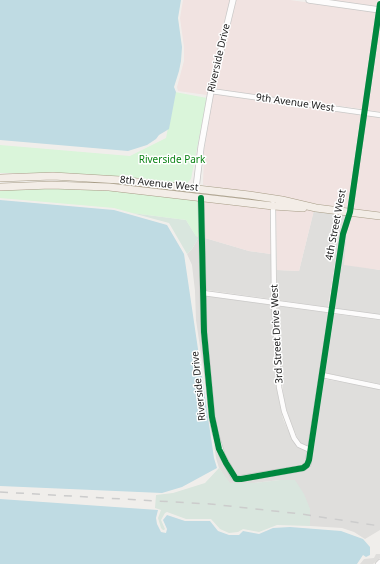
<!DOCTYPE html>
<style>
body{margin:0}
canvas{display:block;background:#f0eeeb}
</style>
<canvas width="380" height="564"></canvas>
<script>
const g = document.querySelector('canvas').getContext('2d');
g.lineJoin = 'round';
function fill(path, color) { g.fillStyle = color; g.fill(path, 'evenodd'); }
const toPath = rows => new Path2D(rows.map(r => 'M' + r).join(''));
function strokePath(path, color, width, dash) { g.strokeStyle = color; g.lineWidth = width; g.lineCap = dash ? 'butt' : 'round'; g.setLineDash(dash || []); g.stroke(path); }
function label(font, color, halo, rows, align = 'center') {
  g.font = font + ' "Noto Sans",sans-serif'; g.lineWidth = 3; g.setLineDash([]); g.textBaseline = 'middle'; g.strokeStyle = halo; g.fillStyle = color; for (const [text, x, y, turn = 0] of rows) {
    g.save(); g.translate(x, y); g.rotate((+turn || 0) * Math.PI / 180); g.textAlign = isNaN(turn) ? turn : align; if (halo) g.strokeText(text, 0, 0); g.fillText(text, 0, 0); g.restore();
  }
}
fill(toPath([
 [314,210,346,214,340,233,328,307,277,300,277,270,299,271],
 [347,230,345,264,380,270,380,315,334,308],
 [199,237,201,331,207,394,196,320,195,291,192,265,187,254,192,249],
 [205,238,249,251,271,254,271,299,206,290],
 [206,296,272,305,275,372,279,401,283,419,292,439,297,447,307,452,304,464,238,477,228,462,224,454,218,432,215,416,207,331],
 [278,306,328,313,308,446,301,443,297,437,289,417,284,401,281,372],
 [334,314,380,320,380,384,325,373],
 [324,379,380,389,380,530,365,539,354,532,342,528,310,526,310,509,280,480,254,483,229,483,219,468,216,458,213,438,216,449,223,464,231,478,234,481,238,482,299,472,308,468,312,460],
 [376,554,380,554,380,558,373,564,360,564,364,559,374,558]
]), '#dfdedc');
fill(toPath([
 [183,0,230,0,207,95,178,91,177,87,184,61,184,47,180,18],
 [236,0,290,0,376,12,362,109,214,89],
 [328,0,378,0,377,7],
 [380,26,380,112,368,110],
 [213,94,361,115,347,209,203,185,204,151],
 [367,115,380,117,380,214,353,210],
 [204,201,270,209,271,254,249,251,205,238],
 [276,209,314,210,299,271,277,270],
 [352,215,380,219,380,270,344,265,347,230]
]), '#f1e3e1');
fill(toPath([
 [132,213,186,220,196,236,199,237,192,249,187,254,169,223],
 [219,468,230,483,254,483,280,480,295,480,304,494,310,509,310,526,277,525,259,532,243,529,238,532,229,533,220,529,211,519,186,519,167,512,165,513,161,520,165,529,164,530,163,530,161,528,158,518,161,510,155,508,156,495,173,493,205,483]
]), '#d9e6de');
fill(toPath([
 [175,92,207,98,191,179,186,184,124,177,63,173,0,173,0,145,130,156,166,138],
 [51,188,113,191,198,201,199,237,196,236,186,220,132,213,114,208,0,198,0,190]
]), '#daf5da');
fill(toPath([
 [0,0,181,0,178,18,182,47,181,61,179,71,174,87,176,92,169,129,159,135,156,139,147,145,128,151,0,140],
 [0,200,114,210,167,225,184,254,214,458,217,468,182,487,162,493,0,486],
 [0,499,158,510,156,518,157,524,161,532,166,533,167,529,163,520,167,515,185,521,210,521,218,531,229,535,239,535,243,531,259,534,273,528,290,527,341,531,363,539,370,547,370,555,366,557,363,555,357,564,0,564]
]), '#bfdbe3');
const minor = toPath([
 [211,91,380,115],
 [273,204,274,303,279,387,284,411,294,438,299,445,310,450,343,234,350,212,380,4],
 [203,293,380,317],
 [322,375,380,387],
 [378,564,380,562]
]);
const tertiary = toPath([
 [309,0,380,10],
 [196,188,201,147,211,91,233,0],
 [201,198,204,332,212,417,215,432,222,455,234,477,238,479,303,468,308,464,310,450]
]);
const primary = toPath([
 [0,178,53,176,120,180,249,195,282,200,316,208,380,216],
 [0,187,51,185,109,187,273,206,303,208]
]);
strokePath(minor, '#c9c8c7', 6);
strokePath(tertiary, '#c9c8c7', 7);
strokePath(primary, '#a79c86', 8);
strokePath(minor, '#fdfcfc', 4.5);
strokePath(tertiary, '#fdfcfc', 5.5);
strokePath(primary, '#f3ede7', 7);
strokePath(toPath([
 [0,492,210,504,301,514,380,526]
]), '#ccc', 1.5, [8, 8]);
strokePath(toPath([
 [201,198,204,332,212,417,219,449,226,463,236,479,241,479,303,468,307,465,309,460,343,234,350,212,380,4]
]), '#00873e', 6);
label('10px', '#222', '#fff', [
 ["Riverside Drive",219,58,-77],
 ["9th Avenue West",295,103,8],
 ["8th Avenue West",159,184,6],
 ["4th Street West",336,225,-79],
 ["3rd Street Drive West",277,334,-93],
 ["Riverside Drive",199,386,-96]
]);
label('10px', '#0c8416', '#fff', [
 ["Riverside Park",172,160]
]);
</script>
